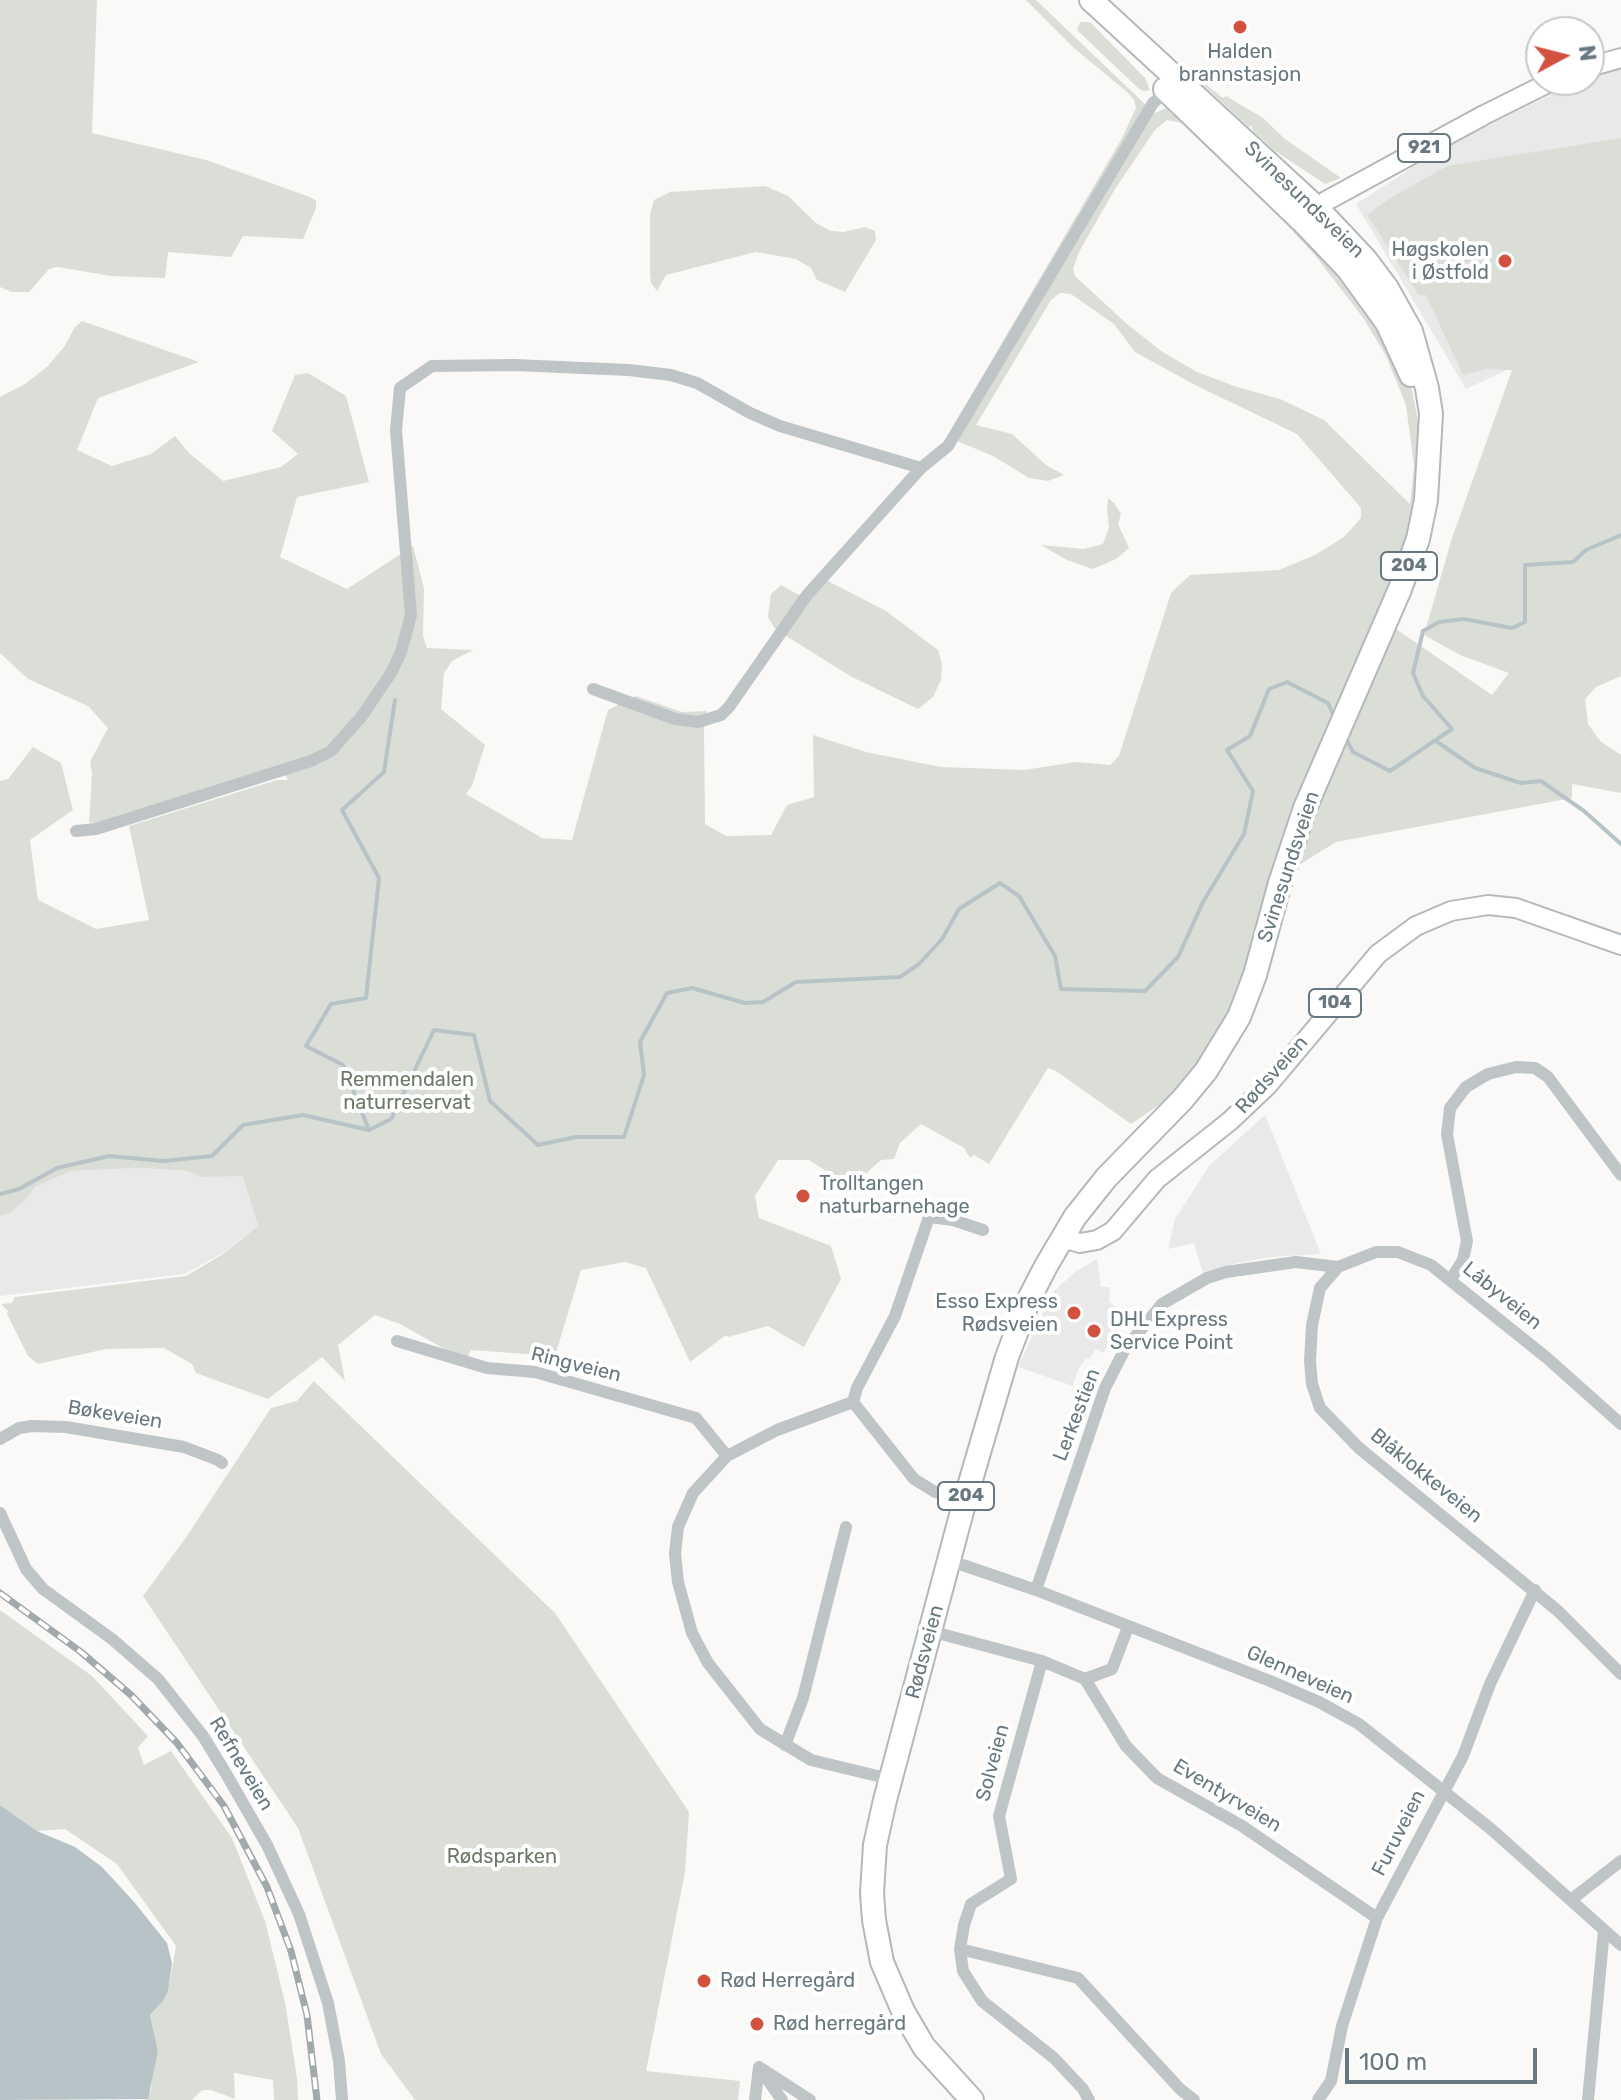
<!DOCTYPE html>
<meta charset="utf-8">
<style>
body{margin:0}
#map{position:relative;width:1621px;height:2100px;overflow:hidden;background:#faf9f8;font-family:Rubik,sans-serif}
canvas{display:block}
.north{position:absolute;left:1525px;top:16px;width:80px;height:80px;box-sizing:border-box;background:#fff;border:2px solid #c2c9cc;border-radius:50%;rotate:83deg;font-size:22px;font-weight:700;line-height:32px;text-align:center;color:#677880}
.north::after{content:'';display:block;margin:auto;width:28px;height:36px;background:#d3523f;clip-path:polygon(50% 0,100% 100%,50% 72%,0 100%)}
.scale{position:absolute;left:1345px;top:2048px;width:192px;height:36px;box-sizing:border-box;border:4px solid #677880;border-top:0;padding-left:10px;font-size:24px;line-height:28px;white-space:nowrap;color:#677880;-webkit-text-stroke:6px #fff;paint-order:stroke}
</style>
<div id="map">
<canvas width="1621" height="2100"></canvas>
<div class="north">N</div>
<div class="scale">100 m</div>
</div>
<script>
const g = document.querySelector('canvas').getContext('2d');
g.lineJoin = 'round';
function fill(path, color) { g.fillStyle = color; g.fill(path, 'evenodd'); }
const toPath = rows => new Path2D(rows.map(r => 'M' + r).join(''));
function strokePath(path, color, width, dash) { g.strokeStyle = color; g.lineWidth = width; g.lineCap = dash ? 'butt' : 'round'; g.setLineDash(dash || []); g.stroke(path); }
function label(font, color, halo, rows, align = 'center') {
  g.font = font + ' Rubik,sans-serif'; g.lineWidth = 8; g.setLineDash([]); g.textBaseline = 'middle'; g.strokeStyle = halo; g.fillStyle = color; for (const [text, x, y, turn = 0] of rows) {
    g.save(); g.translate(x, y); g.rotate((+turn || 0) * Math.PI / 180); g.textAlign = isNaN(turn) ? turn : align; if (halo) g.strokeText(text, 0, 0); g.fillText(text, 0, 0); g.restore();
  }
}
fill(toPath([
 [1621,67,1621,317,1466,389,1356,204,1444,147,1581,80,1589,80,1589,76,1593,74],
 [1265,1115,1321,1254,1270,1257,1233,1264,1204,1276,1194,1243,1168,1249,1175,1219,1210,1165],
 [139,1168,188,1171,201,1177,244,1175,258,1226,223,1253,184,1274,0,1296,0,1216,27,1198,35,1187,71,1171],
 [1097,1259,1101,1287,1110,1287,1109,1302,1121,1310,1116,1318,1125,1324,1113,1342,1111,1341,1103,1353,1096,1349,1089,1359,1086,1358,1077,1372,1073,1386,1018,1367,1052,1293,1075,1272]
]), '#e8e9e8');
fill(toPath([
 [0,0,97,0,92,133,206,160,310,197,316,201,316,208,303,239,243,236,231,257,168,252,165,278,111,276,58,267,49,269,29,292,12,292,0,287],
 [1026,0,1036,0,1147,106,965,406,1122,138,1136,108,1134,100,1127,92,1074,48],
 [1080,22,1090,22,1145,78,1150,90,1143,91,1138,88,1077,30],
 [1199,79,1223,98,1226,96,1263,118,1285,139,1341,178,1325,184,1275,151,1253,131,1251,125,1249,127,1199,81],
 [1168,107,1335,260,1410,380,1420,432,1417,514,1380,618,1492,695,1509,673,1460,655,1424,635,1452,538,1512,370,1486,369,1463,375,1426,295,1419,295,1367,215,1389,199,1447,166,1621,138,1621,676,1596,687,1585,699,1588,724,1600,741,1621,755,1621,793,1572,784,1572,798,1336,842,1291,870,1234,1007,1207,1054,1174,1095,1131,1124,1056,1071,1048,1068,989,1164,974,1155,970,1158,964,1148,921,1124,900,1143,894,1159,881,1160,851,1187,809,1160,778,1160,755,1196,759,1218,831,1246,841,1279,804,1347,768,1326,728,1337,726,1335,690,1362,646,1268,625,1262,581,1270,555,1356,471,1350,466,1361,400,1324,375,1315,338,1345,345,1381,322,1357,268,1399,196,1373,192,1364,164,1348,106,1349,38,1364,28,1356,7,1314,8,1311,1,1304,12,1303,15,1297,186,1276,223,1254,258,1226,243,1176,201,1177,188,1171,139,1168,71,1171,35,1187,27,1198,10,1213,0,1216,0,781,8,779,33,747,61,763,73,810,30,840,38,900,96,929,149,920,129,826,277,780,288,780,281,766,97,824,89,822,92,773,90,762,108,728,88,706,28,679,0,653,0,397,25,384,48,366,64,347,75,327,82,321,199,362,98,398,77,450,112,466,151,454,175,436,189,453,223,481,281,467,298,454,272,431,295,375,308,373,346,396,369,482,297,497,280,557,347,589,413,546,424,588,423,636,427,648,473,650,452,661,444,673,441,709,485,745,472,786,466,794,542,838,572,840,608,710,636,696,682,712,707,711,704,729,705,824,726,836,771,835,787,805,814,797,813,735,866,752,941,767,1024,770,1076,762,1110,765,1119,756,1171,593,1190,575,1279,570,1315,555,1344,537,1361,518,1361,508,1297,434,1195,385,1135,352,1114,324,1071,294,1060,293,1051,300,976,425,1012,434,1046,465,1064,475,1048,481,1029,478,993,456,957,441,1153,114],
 [1167,120,1181,123,1286,224,1314,254,1364,319,1386,356,1406,405,1414,466,1410,504,1324,420,1280,399,1237,387,1197,372,1161,351,1127,324,1075,276,1073,269,1079,252,1115,189,1155,130],
 [765,186,788,196,816,223,831,231,844,232,865,227,875,231,876,240,845,292,817,280,811,268,796,259,756,252,666,275,657,291,651,283,650,272,650,214,654,200,670,192],
 [1108,498,1114,503,1121,514,1118,524,1129,548,1116,559,1093,569,1067,560,1041,545,1084,549,1103,544,1109,528,1107,508],
 [828,581,886,611,938,650,942,664,941,680,933,697,918,709,850,676,775,629,768,617,771,594,781,585,799,595],
 [314,1381,555,1613,689,1812,685,1872,646,2071,740,2081,738,2100,415,2100,381,2054,298,1828,143,1596,187,1536,271,1408,297,1401],
 [0,1610,92,1676,148,1736,138,1748,144,1765,171,1751,232,1838,265,1921,285,2002,297,2078,298,2100,274,2100,273,2080,234,2073,235,2099,211,2090,202,2090,192,2100,146,2100,151,2090,153,2066,158,2051,150,2015,163,2001,168,1992,176,1946,117,1864,65,1829,37,1831,0,1805]
]), '#daded7');
fill(toPath([
 [0,1805,37,1831,75,1847,102,1867,135,1903,167,1943,172,1963,168,1992,163,2001,150,2015,158,2051,148,2099,0,2100]
]), '#b7c3c6');
strokePath(toPath([
 [1345,737,1353,752,1390,771,1452,729,1423,696,1413,673,1423,631,1439,622,1464,619,1512,628,1525,622,1525,565,1573,562,1586,550,1621,535],
 [1436,741,1475,768,1521,783,1541,781,1584,811,1621,844],
 [369,1130,343,1065,306,1046,331,1004,366,998,379,878,342,810,384,772,395,700],
 [0,1194,19,1189,57,1168,109,1156,163,1161,212,1156,243,1125,303,1115,369,1130,391,1119,434,1030,474,1035,490,1101,538,1145,576,1137,624,1137,644,1075,640,1042,667,993,692,988,745,1003,763,1002,796,982,900,977,919,964,942,939,959,909,1000,883,1019,896,1055,956,1061,989,1145,991,1178,957,1203,902,1244,834,1253,791,1227,750,1250,736,1269,689,1287,682,1328,703,1335,718]
]), '#b7c3c6', 4);
const primary = toPath([
 [1589,67,1621,58],
 [1307,216,1326,201,1484,115,1554,80],
 [1062,1238,1080,1243,1097,1240,1113,1231,1157,1179,1230,1121,1268,1085,1378,954,1416,926,1451,911,1488,905,1516,908,1621,945]
]);
const highway = toPath([
 [1165,89,1302,221,1348,269,1387,323,1411,375],
 [972,2100,924,2047,903,2011,882,1962,874,1920,872,1893,875,1845,885,1800,965,1500,1007,1357,1029,1299,1046,1266,1075,1217,1106,1178,1182,1100,1206,1071,1239,1017,1255,975,1280,883,1305,808,1400,589,1418,539,1426,500,1431,414,1427,388,1411,331,1387,288,1366,260,1316,207,1091,0]
]);
strokePath(primary, '#b3b9bc', 22);
strokePath(highway, '#b3b8bb', 26);
strokePath(toPath([
 [593,689,675,719,698,722,721,715,729,707,807,595,921,468,948,446,1153,103,1167,91],
 [76,831,96,829,311,761,331,751,362,716,391,673,401,652,411,615,396,430,400,388,432,366,514,365,629,370,671,375,697,383,750,413,780,426,921,468],
 [1451,1279,1463,1260,1467,1241,1447,1134,1450,1108,1466,1087,1488,1074,1516,1067,1535,1068,1548,1077,1621,1175],
 [397,1341,487,1368,535,1372,696,1418,727,1456],
 [853,1402,857,1388,895,1316,929,1217,953,1220,983,1230],
 [1621,1424,1547,1358,1431,1265,1398,1252,1376,1252,1338,1267,1320,1288,1312,1325,1310,1361,1312,1384,1320,1408,1359,1448,1558,1611,1621,1674],
 [0,1439,19,1428,32,1426,66,1427,184,1447,218,1460,222,1463],
 [0,1513,26,1569,43,1589,112,1639,158,1679,203,1736,225,1772,267,1845,299,1914,328,2003,339,2061,342,2100],
 [948,1560,1036,1590,1270,1681,1319,1702,1359,1724,1491,1829,1621,1945],
 [1036,1590,1105,1388,1125,1349,1162,1304,1207,1278,1226,1272,1296,1262,1338,1267],
 [930,1631,1042,1661,1085,1679,1126,1746,1157,1778,1242,1826,1377,1918],
 [1042,1661,999,1816,1011,1879,971,1904,964,1925,960,1949,963,1971,982,2001,1054,2058,1083,2089,1089,2100],
 [1085,1679,1112,1669,1128,1627],
 [785,1745,803,1698,846,1527],
 [890,1779,811,1760,760,1729,708,1663,692,1633,678,1582,675,1554,678,1527,693,1493,727,1456,777,1430,853,1402,914,1479,935,1492,965,1500],
 [1572,1899,1621,1861],
 [960,1949,1078,1978,1180,2089,1194,2100],
 [759,2067,810,2100],
 [763,2073,782,2100],
 [755,2100,759,2067],
 [1318,2100,1331,2081,1342,2026,1377,1918,1463,1756,1490,1684,1535,1590],
 [1588,2100,1604,1930]
]), '#bfc4c7', 12);
strokePath(primary, '#fff', 18);
strokePath(highway, '#fff', 22);
const rail = toPath([
 [0,1593,81,1652,131,1695,177,1743,224,1806,267,1887,291,1951,307,2015,317,2100]
]);
strokePath(rail, '#a2a9ad', 7);
strokePath(rail, '#fff', 4, [12]);
for (const [x, y, r, color] of [
 [1240,27,8,"#d3523f"],
 [1505,261,8,"#d3523f"],
 [803,1196,8,"#d3523f"],
 [1074,1313,8,"#d3523f"],
 [1094,1331,8,"#d3523f"],
 [704,1981,8,"#d3523f"],
 [757,2024,8,"#d3523f"]
]) { const dot = new Path2D(); dot.arc(x, y, r, 0, 2 * Math.PI); g.fillStyle = color; g.fill(dot); strokePath(dot, '#fff', 3); }
for (const [x, y, w] of [
 [1424,148,52],
 [1409,566,56],
 [1335,1003,52],
 [966,1496,56]
]) { const box = new Path2D(); box.roundRect(x - w / 2, y - 14, w, 28, 6); g.fillStyle = '#fff'; g.fill(box); strokePath(box, '#677880', 2); }
label('bold 18px', '#677880', null, [
 ["921",1424,148],
 ["204",1409,566],
 ["104",1335,1003],
 ["204",966,1496]
]);
label('20px', '#677880', '#fff', [
 ["Halden",1240,52,"center"],
 ["brannstasjon",1240,75,"center"],
 ["Høgskolen",1489,250,"right"],
 ["i Østfold",1489,273,"right"],
 ["Trolltangen",819,1184],
 ["naturbarnehage",819,1207],
 ["Esso Express",1058,1302,"right"],
 ["Rødsveien",1058,1325,"right"],
 ["DHL Express",1110,1320],
 ["Service Point",1110,1343],
 ["Rød Herregård",720,1981],
 ["Rød herregård",773,2024]
], 'left');
label('20px', '#677880', '#fff', [
 ["Svinesundsveien",1304,200,44],
 ["Svinesundsveien",1289,867,-72],
 ["Rødsveien",1272,1075,-48],
 ["Låbyveien",1502,1296,39],
 ["Ringveien",576,1365,14],
 ["Bøkeveien",115,1415,9],
 ["Lerkestien",1077,1415,-69],
 ["Blåklokkeveien",1426,1476,39],
 ["Rødsveien",925,1652,-75],
 ["Glenneveien",1300,1675,24],
 ["Solveien",993,1763,-75],
 ["Refneveien",241,1764,59],
 ["Eventyrveien",1227,1796,31],
 ["Furuveien",1399,1833,-63]
]);
label('20px', '#6b7966', '#fff', [
 ["Remmendalen",407,1080],
 ["naturreservat",407,1103],
 ["Rødsparken",502,1857]
]);
</script>
